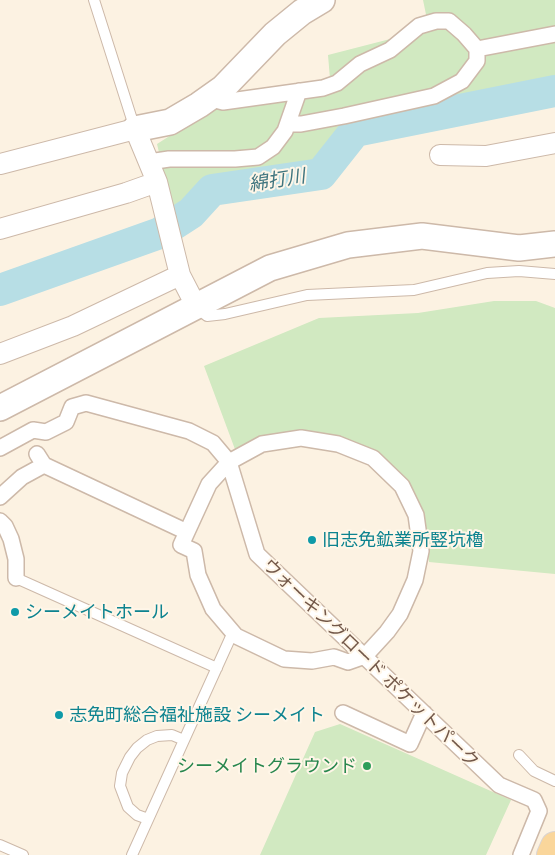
<!DOCTYPE html>
<meta charset="utf-8">
<style>
body{margin:0}
canvas{display:block;background:#fcf2e2}
</style>
<canvas width="555" height="855"></canvas>
<script>
const g = document.querySelector('canvas').getContext('2d');
g.lineJoin = 'round';
function fill(path, color) { g.fillStyle = color; g.fill(path, 'evenodd'); }
const toPath = rows => new Path2D(rows.map(r => 'M' + r).join(''));
function strokePath(path, color, width, dash) { g.strokeStyle = color; g.lineWidth = width; g.lineCap = dash ? 'butt' : 'round'; g.setLineDash(dash || []); g.stroke(path); }
function label(font, color, halo, rows, align = 'center') {
  g.font = font + ' "Exo 2","Noto Sans JP",sans-serif'; g.lineWidth = 4; g.setLineDash([]); g.textBaseline = 'middle'; g.strokeStyle = halo; g.fillStyle = color; for (const [text, x, y, turn = 0] of rows) {
    g.save(); g.translate(x, y); g.rotate((+turn || 0) * Math.PI / 180); g.textAlign = isNaN(turn) ? turn : align; if (halo) g.strokeText(text, 0, 0); g.fillText(text, 0, 0); g.restore();
  }
}
fill(toPath([
 [423,0,555,0,555,95,348,127,317,172,201,192,175,220,157,144,212,109,331,91,328,55,429,29],
 [494,301,536,301,555,308,555,574,429,562,425,523,410,488,337,438,236,452,204,366,319,318,418,313],
 [340,724,511,800,486,855,260,855,315,732]
]), '#d1e9c1');
strokePath(toPath([
 [0,290,160,233,191,213,212,190,321,174,355,131,555,91]
]), '#b7dee5', 32);
const service = toPath([
 [94,0,135,129],
 [196,307,207,316,225,314,307,295,414,290,487,273,519,271,555,274],
 [16,578,217,668],
 [519,755,534,771,555,781],
 [148,819,137,815,128,807,120,786,122,773,130,757,137,748,147,740,157,736,172,735,184,740],
 [0,845,23,855],
 [132,855,233,632]
]);
const pedestrian = toPath([
 [208,98,223,102,323,88,337,83,360,64,390,50,419,26,436,21,449,21,464,34,477,49,555,34],
 [288,124,301,124,344,116,434,96,462,81,477,61,477,49],
 [149,162,169,159,235,159,258,157,273,147,285,131,299,91],
 [301,438,338,444,373,458,402,486,416,515,421,551,415,580,400,614,387,632,365,656,348,662,334,657,312,661,284,659,236,636,213,609,198,575,194,551,181,545,209,484,229,462,262,444,301,438],
 [0,448,33,430,46,432,66,422,72,407,86,403,189,431,213,443,229,462,257,554,499,785,534,800,539,811,521,855],
 [37,454,44,465,187,532],
 [0,497,22,477,44,465],
 [0,521,5,526,11,539,16,559,16,578],
 [343,713,410,744,424,713]
]);
const minor = toPath([
 [440,155,486,156,555,143],
 [0,164,135,129,157,182,180,275,196,306],
 [0,229,126,193,157,182],
 [0,354,73,326,180,275]
]);
const tertiary = toPath([
 [135,129,170,122,199,105,223,88,275,34,302,12,322,0],
 [0,408,270,268,348,245,422,236,519,248,555,244]
]);
const primary = toPath([
 [551,855,555,846]
]);
strokePath(service, '#cdb9a9', 12);
strokePath(pedestrian, '#cdb9a9', 18);
strokePath(minor, '#cdb9a9', 22);
strokePath(tertiary, '#cdb9a9', 28);
strokePath(primary, '#dbd4d0', 30);
strokePath(service, '#fff', 10);
strokePath(pedestrian, '#fff', 15);
strokePath(minor, '#fff', 20);
strokePath(tertiary, '#fff', 25);
strokePath(primary, '#fad69b', 28);
for (const [x, y, r, color] of [
 [312,540,5,"#0f9aa8"],
 [15,612,5,"#0f9aa8"],
 [59,715,5,"#0f9aa8"],
 [367,766,5,"#2e9e5b"]
]) { const dot = new Path2D(); dot.arc(x, y, r, 0, 2 * Math.PI); g.fillStyle = color; g.fill(dot); strokePath(dot, '#fff6e8', 2); }
label('18px', '#0d838f', '#fff6e8', [
 ["旧志免鉱業所竪坑櫓",322,540],
 ["シーメイトホール",25,612],
 ["志免町総合福祉施設 シーメイト",69,715]
], 'left');
label('18px', '#735849', '#fff6e8', [
 ["ウォーキングロード ポケットパーク",371,663,44]
]);
label('18px', '#27864d', '#fff6e8', [
 ["シーメイトグラウンド",357,766]
], 'right');
label('italic 19px', '#40757f', '#fff6e8', [
 ["綿打川",277,180,-9]
]);
</script>
